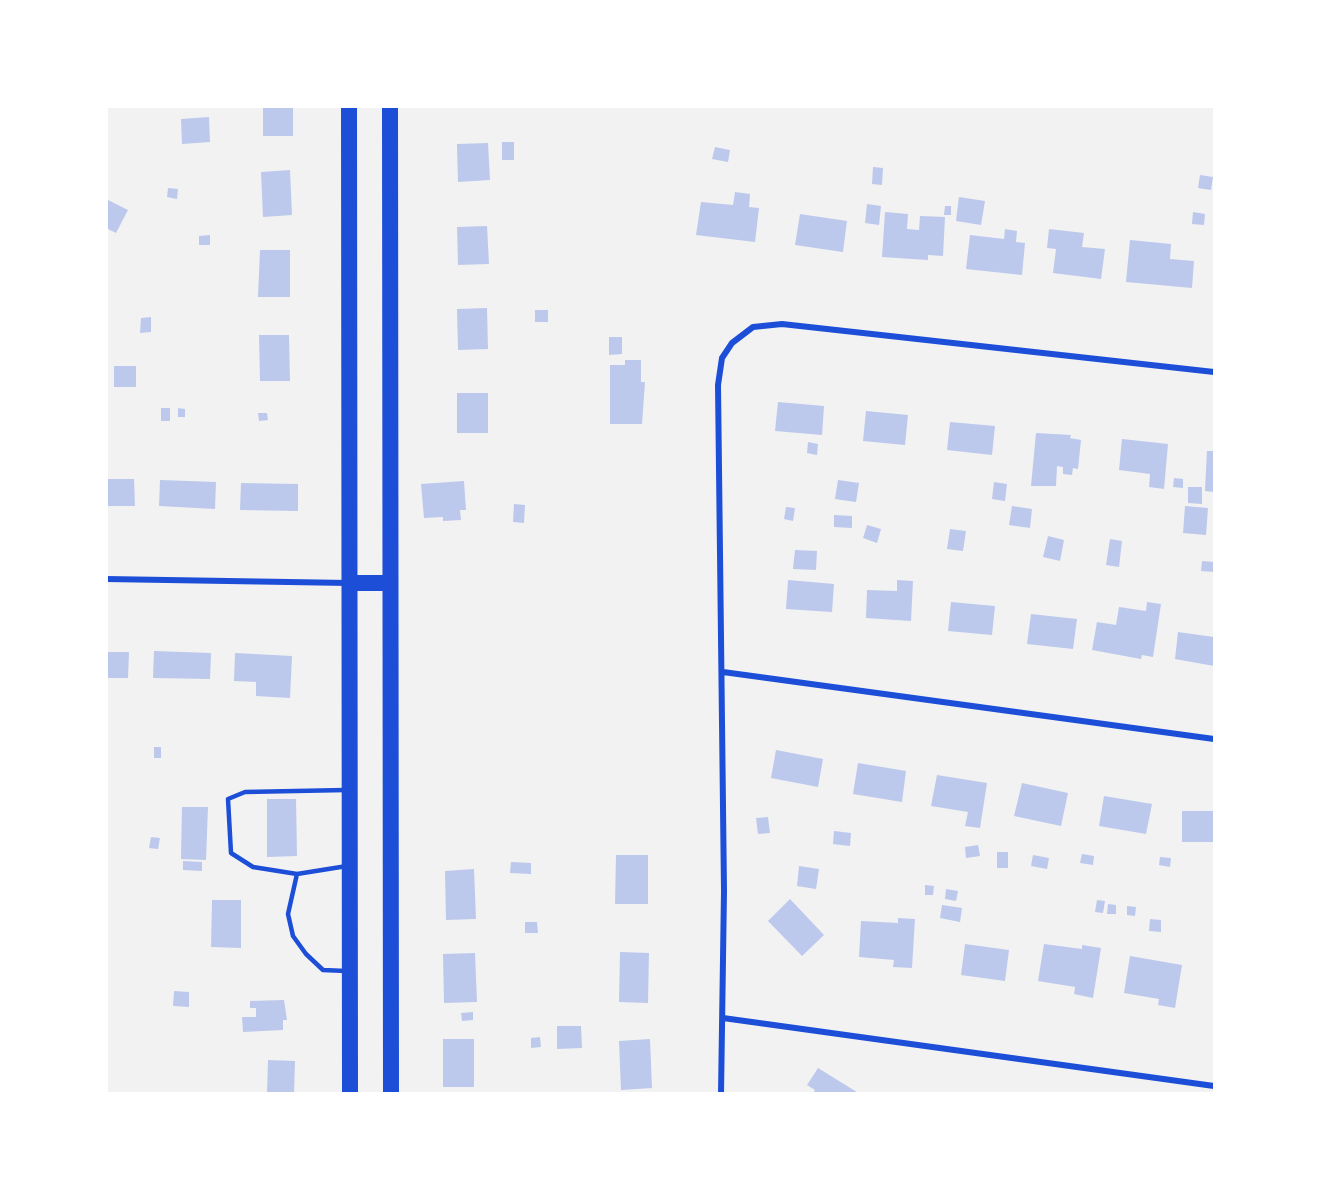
<!DOCTYPE html>
<style>
body{margin:0}
#map{position:relative;width:1321px;height:1200px;overflow:hidden;background:#f2f2f2;font-family:"Fira Sans",sans-serif}
canvas{display:block}
.frame{position:absolute;inset:0;border:108px solid #fff;pointer-events:none}
</style>
<div id="map">
<canvas width="1321" height="1200"></canvas>
<div class="frame"></div>
</div>
<script>
const g = document.querySelector('canvas').getContext('2d');
g.lineJoin = 'round';
function fill(path, color) { g.fillStyle = color; g.fill(path, 'evenodd'); }
const toPath = rows => new Path2D(rows.map(r => 'M' + r).join(''));
function strokePath(path, color, width, dash) { g.strokeStyle = color; g.lineWidth = width; g.lineCap = dash ? 'butt' : 'round'; g.setLineDash(dash || []); g.stroke(path); }
fill(toPath([
 [263,106,293,106,293,136,263,136],
 [209,117,210,142,182,144,181,119],
 [502,142,514,142,514,160,502,160],
 [488,143,490,180,458,182,457,144],
 [715,147,730,150,728,162,712,159],
 [873,167,883,168,882,185,872,184],
 [290,170,292,215,263,217,261,172],
 [1200,175,1213,177,1211,190,1198,188],
 [168,188,178,189,177,199,167,197],
 [735,192,750,194,749,207,759,208,755,242,696,235,701,202,733,205],
 [959,197,985,201,981,225,956,221],
 [106,199,128,210,116,233,106,228],
 [867,204,881,206,879,225,865,223],
 [945,206,951,206,951,215,944,215],
 [885,212,908,214,907,229,919,230,920,216,945,217,943,256,928,255,928,260,882,257],
 [1193,212,1205,214,1204,225,1192,224],
 [800,214,847,221,843,252,795,245],
 [487,226,489,264,458,265,457,227],
 [1005,229,1017,231,1016,242,1025,243,1022,275,966,269,970,235,1004,239],
 [1049,229,1084,233,1082,247,1105,249,1101,279,1053,273,1056,249,1047,248],
 [210,235,210,245,199,245,199,236],
 [1130,240,1171,244,1170,259,1194,261,1192,288,1126,282],
 [260,250,290,250,290,297,258,297],
 [487,308,488,349,458,350,457,309],
 [535,310,548,310,548,322,535,322],
 [151,317,151,332,140,333,141,318],
 [259,335,289,335,290,381,260,381],
 [609,337,622,337,622,354,609,355],
 [625,360,641,360,641,382,645,382,642,424,610,424,610,365,625,365],
 [114,366,136,366,136,387,114,387],
 [457,393,488,393,488,433,457,433],
 [778,402,824,406,822,435,775,431],
 [161,408,170,408,170,421,161,421],
 [178,408,185,409,185,417,178,417],
 [866,411,908,415,905,445,863,441],
 [258,413,267,413,268,420,259,421],
 [950,422,995,426,992,455,947,450],
 [1036,433,1071,435,1070,438,1081,440,1078,469,1073,468,1072,475,1063,474,1063,467,1057,466,1056,486,1031,486],
 [1122,439,1168,444,1164,489,1149,487,1150,474,1119,470],
 [808,442,818,444,817,455,807,453],
 [1207,451,1214,451,1214,492,1205,491],
 [1174,478,1183,479,1183,488,1173,487],
 [106,479,134,479,135,506,106,506],
 [160,480,216,482,215,509,159,506],
 [838,480,859,483,856,502,835,499],
 [464,481,466,510,460,510,461,520,443,521,443,517,424,518,421,484],
 [994,482,1007,484,1005,501,992,499],
 [241,483,298,484,298,511,240,510],
 [1188,487,1202,487,1202,504,1188,503],
 [514,504,525,505,524,523,513,522],
 [1012,506,1032,509,1030,528,1009,525],
 [1185,506,1208,508,1206,535,1183,533],
 [786,507,795,508,793,521,784,519],
 [834,515,852,516,852,528,834,527],
 [867,525,881,529,877,543,863,538],
 [950,529,966,531,963,551,947,549],
 [1048,536,1064,540,1060,561,1043,557],
 [1110,539,1122,541,1119,567,1106,565],
 [795,550,817,551,816,570,793,569],
 [1202,561,1214,562,1214,572,1201,571],
 [788,580,834,584,832,612,786,609],
 [897,580,913,581,911,621,866,618,867,590,897,591],
 [951,602,995,606,992,635,948,631],
 [1147,602,1161,604,1153,657,1142,655,1141,659,1092,650,1097,622,1116,625,1119,607,1146,611],
 [1031,614,1077,619,1073,649,1027,644],
 [1178,632,1214,637,1214,666,1175,659],
 [154,651,211,653,210,679,153,678],
 [106,652,129,652,128,678,106,678],
 [235,653,292,656,290,698,256,696,256,682,234,681],
 [154,747,161,747,161,758,154,758],
 [776,750,823,759,818,787,771,778],
 [858,763,906,771,902,802,853,794],
 [937,775,987,783,980,828,965,826,968,812,931,806],
 [1022,783,1068,793,1061,826,1014,816],
 [1104,796,1152,804,1146,834,1099,826],
 [267,799,296,799,297,856,267,857],
 [182,807,208,807,206,860,181,859],
 [1182,811,1214,811,1214,842,1182,842],
 [768,817,770,833,758,834,756,818],
 [834,831,851,833,850,846,833,844],
 [151,837,160,838,158,849,149,848],
 [978,845,980,856,966,858,965,847],
 [997,852,1008,852,1008,868,997,868],
 [1082,854,1094,856,1093,865,1080,863],
 [616,855,648,855,648,904,615,904],
 [1033,855,1049,858,1047,869,1031,866],
 [1160,857,1171,858,1170,867,1159,865],
 [183,861,202,862,202,871,183,870],
 [511,862,531,863,531,874,510,873],
 [799,866,819,869,816,889,797,886],
 [474,869,476,919,446,920,445,871],
 [925,885,934,886,933,895,925,895],
 [946,889,958,891,956,901,945,899],
 [790,899,824,935,802,956,768,921],
 [212,900,241,900,241,948,211,947],
 [1097,900,1105,901,1103,913,1095,912],
 [1108,904,1116,905,1116,914,1107,914],
 [942,905,962,908,960,922,940,918],
 [1127,906,1136,907,1135,916,1127,915],
 [898,918,915,919,912,968,893,967,894,960,859,957,861,921,898,923],
 [1150,919,1161,920,1161,932,1149,931],
 [525,922,537,922,538,933,525,933],
 [965,944,1009,950,1005,981,961,975],
 [1044,944,1082,949,1082,945,1101,948,1093,998,1074,994,1075,987,1038,981],
 [620,952,649,953,648,1003,619,1002],
 [475,953,477,1002,444,1003,443,954],
 [1130,956,1182,965,1175,1008,1158,1005,1159,999,1124,993],
 [174,991,189,992,189,1007,173,1006],
 [284,1000,287,1020,283,1020,283,1030,243,1032,242,1017,256,1017,256,1008,250,1008,250,1001],
 [473,1012,473,1020,462,1021,461,1013],
 [557,1026,581,1026,582,1048,557,1049],
 [540,1037,541,1047,531,1048,531,1038],
 [443,1039,474,1039,474,1087,443,1087],
 [650,1039,652,1088,621,1090,619,1041],
 [268,1060,295,1061,294,1094,267,1094],
 [818,1068,860,1094,813,1094,815,1090,807,1085]
]), '#bdc9ec');
strokePath(toPath([
 [346,790,245,792,228,799,231,853,253,867,297,874,347,866],
 [297,874,288,914,293,936,306,954,323,970,346,971]
]), '#1d4ed8', 4.5);
strokePath(toPath([
 [106,579,349,583],
 [723,672,1214,739],
 [723,1018,1214,1086],
 [721,1094,724,891,718,385,722,358,732,343,753,327,782,324,1214,372]
]), '#1d4ed8', 6);
strokePath(toPath([
 [349,106,350,1094],
 [390,106,391,1094],
 [350,583,390,583]
]), '#1d4ed8', 16);
</script>
